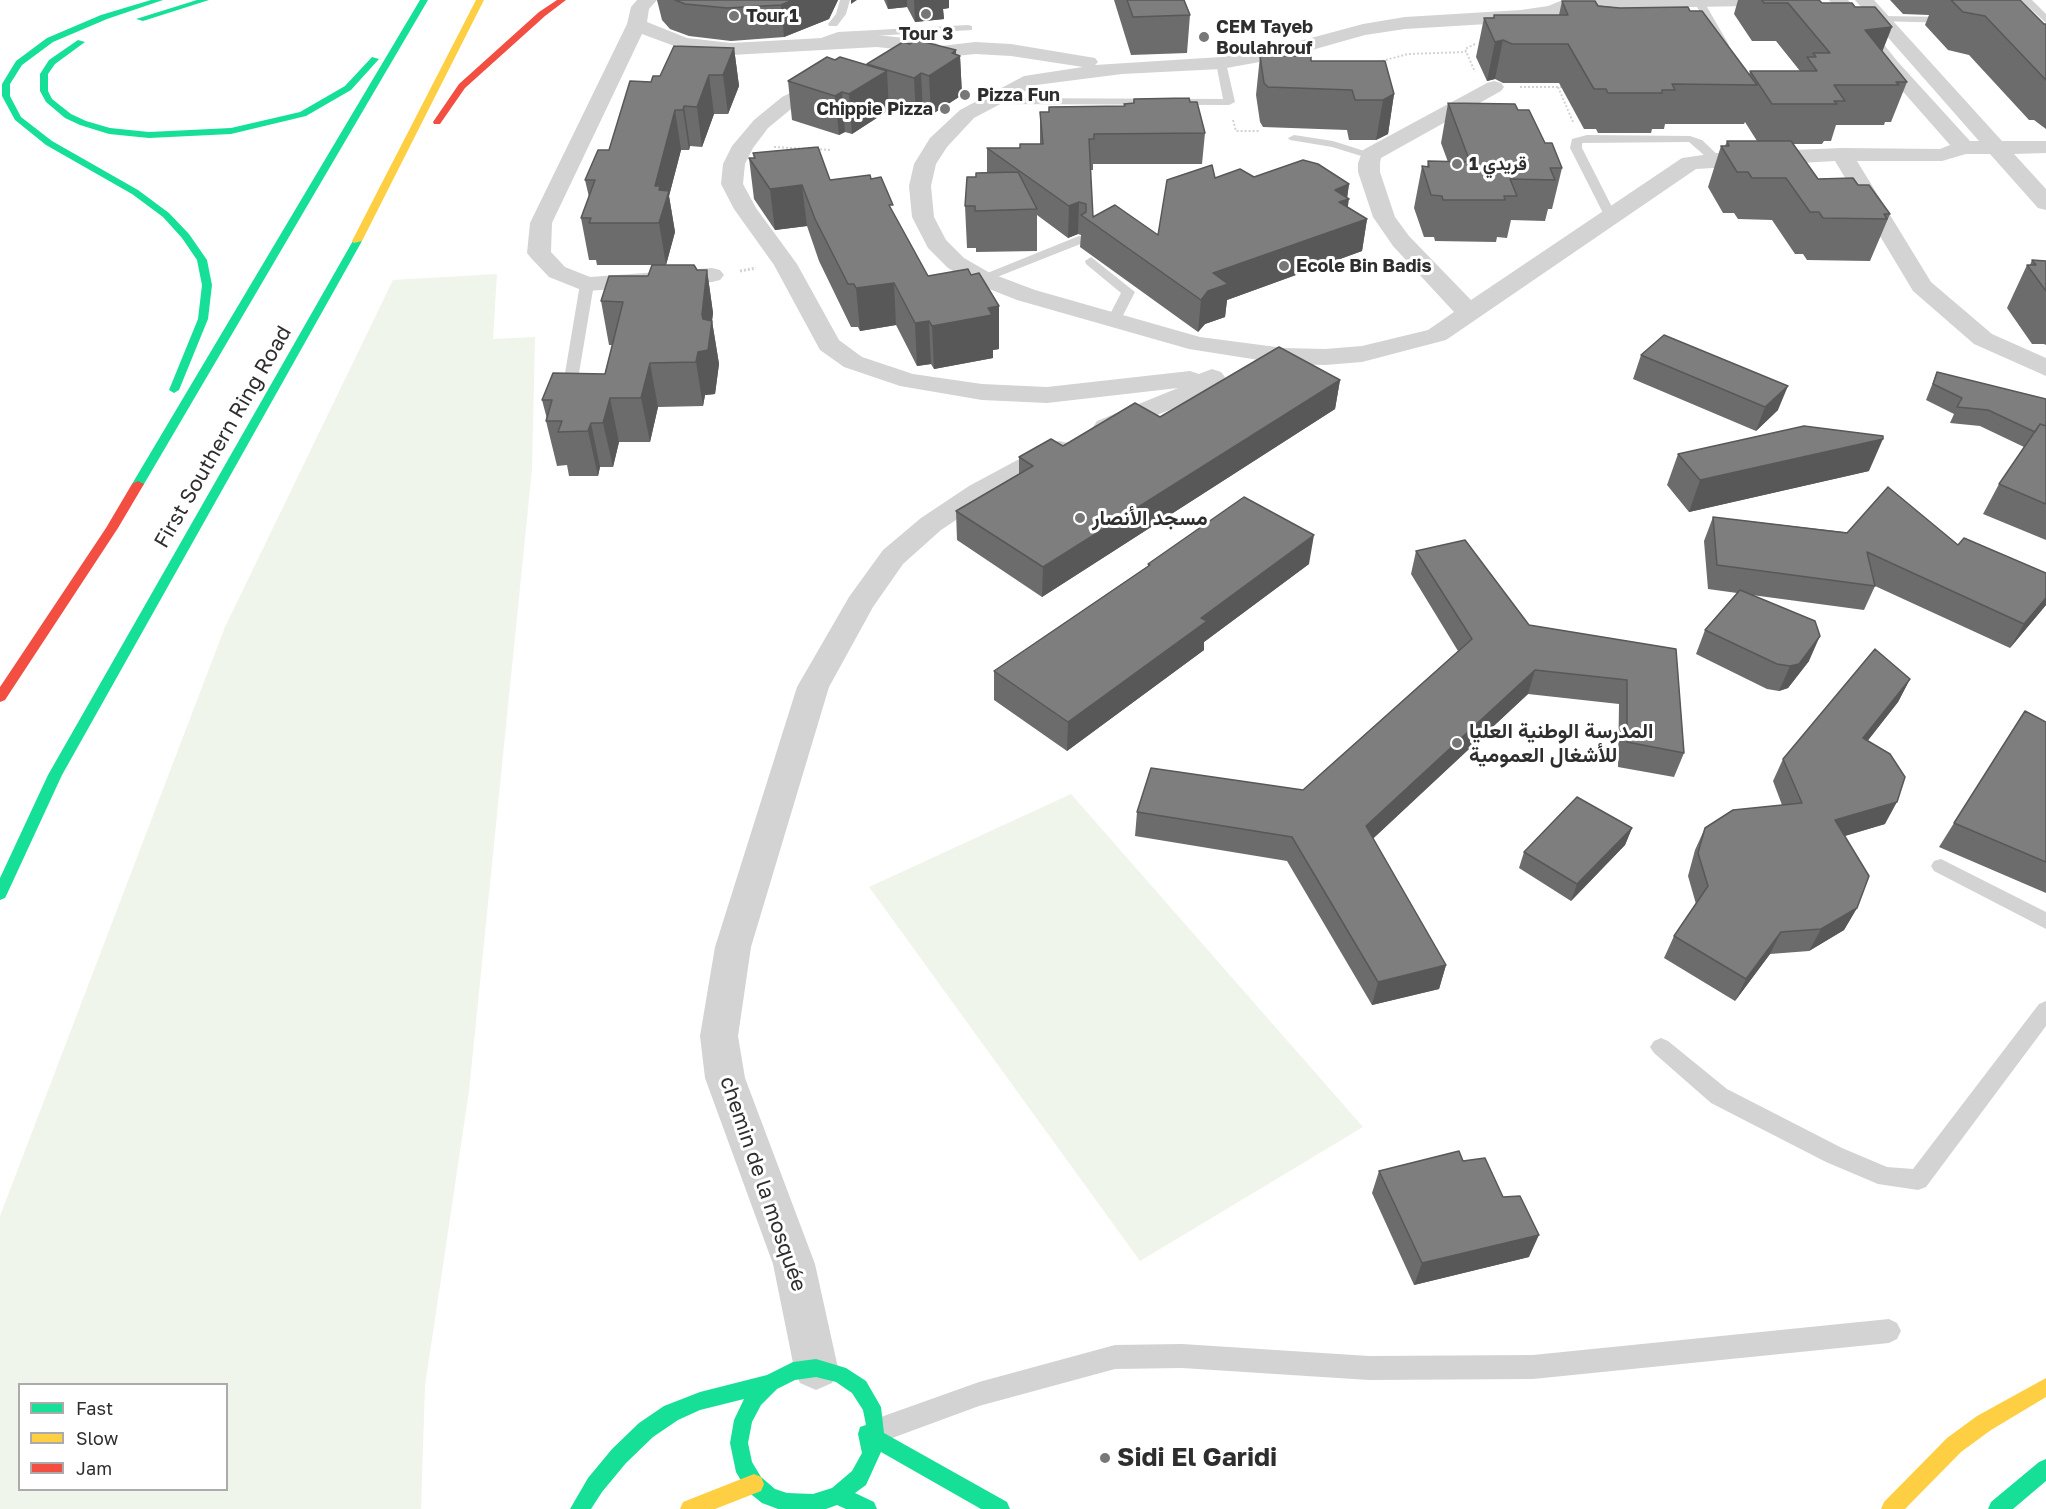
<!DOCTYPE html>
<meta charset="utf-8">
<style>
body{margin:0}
#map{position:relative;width:2046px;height:1509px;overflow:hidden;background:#fff;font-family:"Golos Text",sans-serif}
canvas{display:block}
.legend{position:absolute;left:18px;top:1383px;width:210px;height:108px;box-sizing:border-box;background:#fff;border:2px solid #ababab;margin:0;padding:8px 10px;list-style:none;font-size:18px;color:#2e2e2e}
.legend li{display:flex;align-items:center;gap:12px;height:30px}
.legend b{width:30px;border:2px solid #ababab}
</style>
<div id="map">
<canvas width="2046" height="1509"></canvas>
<ul class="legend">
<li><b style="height:8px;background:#16e098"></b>Fast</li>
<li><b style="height:8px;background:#ffcf43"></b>Slow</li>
<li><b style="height:8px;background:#f24e42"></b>Jam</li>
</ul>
</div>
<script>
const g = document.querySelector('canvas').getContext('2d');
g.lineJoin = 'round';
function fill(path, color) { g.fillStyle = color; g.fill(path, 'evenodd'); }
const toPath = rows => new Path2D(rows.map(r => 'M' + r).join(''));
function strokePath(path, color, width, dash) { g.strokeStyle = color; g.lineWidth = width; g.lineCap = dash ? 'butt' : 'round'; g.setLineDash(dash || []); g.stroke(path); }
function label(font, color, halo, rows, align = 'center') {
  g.font = font + ' "Golos Text",Vazirmatn,sans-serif'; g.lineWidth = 6; g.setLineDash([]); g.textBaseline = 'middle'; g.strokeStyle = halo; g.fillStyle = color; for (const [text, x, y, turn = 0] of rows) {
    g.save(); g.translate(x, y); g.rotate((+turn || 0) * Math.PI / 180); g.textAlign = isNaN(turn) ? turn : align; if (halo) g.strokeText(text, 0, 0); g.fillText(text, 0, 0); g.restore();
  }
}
fill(toPath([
 [497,274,493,339,535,337,532,469,469,1091,425,1386,421,1509,0,1509,0,1216,225,627,393,280],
 [226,1384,226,1490,20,1490,20,1384],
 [1071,794,1363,1127,1140,1261,869,887]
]), '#f0f5eb');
strokePath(toPath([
 [1475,44,1465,49,1475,72],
 [1378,62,1408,54,1466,52],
 [1520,87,1563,87],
 [1558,87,1573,122],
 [1233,120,1236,131,1260,131],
 [774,147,808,149],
 [816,149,830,150]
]), '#d3d3d3', 2, [2, 2]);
strokePath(toPath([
 [740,271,756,268]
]), '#d3d3d3', 3, [2, 2]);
fill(toPath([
 [840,0,850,0,846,14,837,26,829,26,828,24,836,14,840,0],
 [1693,0,1703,0,1729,45,1728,47,1720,47,1693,0],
 [2021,0,2032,0,2046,14,2046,23,2021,0],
 [1880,16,1951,17,1956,20,1951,23,1876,21,1875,19,1880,16],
 [968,25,972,26,972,30,839,38,809,47,804,44,838,32,968,25],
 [1221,60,1226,63,1235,102,1229,105,991,104,985,101,991,98,1223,99,1216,63,1221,60],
 [1294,135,1333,141,1377,155,1371,159,1332,147,1290,140,1288,138,1294,135],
 [1587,135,1690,136,1702,140,1723,160,1713,163,1689,142,1582,143,1582,148,1616,215,1610,219,1604,215,1570,148,1572,139,1587,135],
 [1079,236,1083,237,1083,243,987,281,982,282,975,278,1079,236],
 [1091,257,1135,292,1119,323,1114,324,1107,320,1121,293,1086,264,1085,261,1091,257],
 [587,280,594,284,575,397,568,401,561,397,580,284,587,280],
 [1941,859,2046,912,2046,929,1934,871,1931,866,1934,861,1941,859],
 [2046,1001,2046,1026,1926,1187,1918,1190,1878,1184,1826,1162,1711,1103,1654,1053,1650,1047,1654,1041,1661,1038,1668,1041,1727,1089,1842,1148,1887,1167,1913,1169,2039,1004,2046,1001],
 [1889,1319,1897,1323,1901,1331,1897,1339,1889,1343,1533,1379,1369,1380,1182,1368,1115,1369,979,1406,876,1444,867,1440,863,1431,867,1422,979,1382,1115,1345,1182,1344,1369,1356,1533,1355,1889,1319]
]), '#d3d3d3');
fill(toPath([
 [637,0,657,0,649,9,647,22,687,38,731,43,877,35,932,41,941,46,975,42,1011,44,1095,58,1098,62,1095,65,1221,57,1285,45,1363,24,1405,17,1521,10,1548,6,1563,0,1760,0,1751,6,1575,9,1552,17,1521,22,1405,29,1365,35,1287,57,1221,69,1122,74,1036,85,974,118,947,147,936,164,931,186,934,217,946,240,964,258,990,273,1035,290,1200,337,1284,348,1325,349,1362,346,1428,330,1454,312,1393,246,1373,217,1358,172,1358,163,1363,150,1487,83,1494,81,1501,83,1504,87,1501,91,1381,158,1380,163,1380,172,1395,217,1409,236,1471,300,1682,158,1717,153,1842,148,1940,149,1950,145,1884,70,1829,0,1848,0,1898,62,1970,141,1979,141,1855,0,1874,0,2002,141,2046,141,2046,153,2014,154,2046,189,2046,210,2038,208,1990,154,1966,154,1942,161,1857,161,1931,282,1992,334,2046,358,2046,376,1974,344,1913,291,1835,161,1696,169,1446,340,1362,362,1325,365,1284,364,1189,349,1017,300,974,283,948,268,928,248,912,217,909,186,914,164,930,138,960,110,1024,76,1083,67,1011,56,975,54,907,61,897,55,904,50,877,47,731,55,685,50,642,34,552,223,551,252,565,267,590,277,712,268,720,270,724,275,720,280,712,282,587,291,579,289,549,277,531,258,527,253,530,223,627,24,631,7,637,0],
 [829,74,836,76,839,80,836,84,796,105,768,128,753,148,745,164,743,184,756,208,797,264,839,340,862,357,913,374,982,384,1047,387,1190,371,1199,374,1212,369,1221,372,1225,377,1221,382,1200,398,1106,435,1097,433,1093,427,1097,421,1178,388,1047,403,982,400,900,386,844,367,820,350,774,265,734,209,721,184,723,164,732,146,754,120,782,97,829,74],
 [1059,441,1069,443,1073,449,1069,455,989,498,941,530,903,564,873,607,829,687,751,947,738,1036,745,1078,815,1264,838,1368,832,1383,816,1390,800,1383,794,1368,773,1264,705,1078,700,1036,715,947,797,687,849,597,883,550,921,518,969,486,1049,443,1059,441]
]), '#d3d3d3');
fill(toPath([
 [151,0,163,0,107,19,53,42,22,65,10,84,10,96,21,117,52,141,138,190,169,213,189,234,207,260,212,285,208,319,179,390,174,393,169,390,198,319,202,285,197,260,182,238,163,217,132,194,46,145,15,120,2,96,2,84,16,61,47,38,101,15,151,0],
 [197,0,209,0,143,21,136,19,197,0],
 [420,0,428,0,144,484,142,486,134,486,132,484,420,0],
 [78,40,85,42,55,64,48,74,48,91,52,99,71,114,86,121,110,128,149,132,231,128,300,112,345,86,372,57,379,59,351,90,306,116,231,134,149,138,109,134,80,125,65,118,46,102,40,91,40,74,49,60,78,40],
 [354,239,362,241,62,775,7,894,5,898,0,900,0,878,48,775,354,239],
 [816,1359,846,1368,866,1381,881,1407,884,1433,1007,1502,1010,1509,981,1509,881,1452,866,1485,855,1493,874,1502,877,1509,846,1509,837,1505,826,1509,778,1509,762,1503,747,1491,736,1472,730,1443,734,1420,744,1399,700,1410,678,1420,653,1437,626,1463,602,1492,591,1509,570,1509,588,1478,612,1449,639,1423,664,1406,700,1392,767,1375,793,1362,816,1359],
 [816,1377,836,1382,852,1393,863,1410,866,1425,860,1427,858,1434,862,1453,852,1471,832,1488,813,1494,787,1493,775,1489,761,1477,752,1462,748,1443,752,1422,761,1405,777,1389,795,1380,816,1377],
 [2046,1459,2046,1481,2013,1509,1988,1509,1991,1502,2039,1462,2046,1459]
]), '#16e098');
fill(toPath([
 [476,0,484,0,362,241,354,243,352,241,476,0],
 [2046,1378,2046,1397,1991,1430,1961,1452,1905,1509,1881,1509,1884,1502,1947,1438,1977,1416,2046,1378],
 [754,1474,761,1477,764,1484,761,1491,715,1509,680,1509,683,1502,754,1474]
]), '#ffcf43');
fill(toPath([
 [557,0,566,0,545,16,465,88,440,124,434,124,433,122,459,84,539,12,557,0],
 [138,481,144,484,118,528,5,700,0,702,0,687,106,528,132,484,138,481]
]), '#f24e42');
fill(toPath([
 [657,0,838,0,829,19,784,37,731,41,689,36,670,29,662,20],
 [884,0,949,0,949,8,943,9,944,19,915,22,907,7,888,9],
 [1114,0,1184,0,1190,15,1187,53,1131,55],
 [1738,0,1819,0,1822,3,1882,51,1907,82,1891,122,1885,122,1884,125,1836,125,1831,141,1824,141,1822,144,1793,144,1818,179,1858,185,1890,214,1870,261,1807,260,1803,254,1795,254,1772,220,1738,219,1734,213,1723,213,1708,187,1721,146,1725,146,1727,141,1757,141,1745,122,1744,124,1665,124,1664,129,1652,129,1651,133,1598,133,1596,129,1584,129,1559,83,1503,83,1495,79,1487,81,1476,57,1484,18,1559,15,1562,1,1620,8,1690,11,1749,75,1750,71,1800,71,1776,41,1752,41,1734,14],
 [1890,0,2020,0,2044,24,2046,24,2046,129,2034,120,2029,120,1969,55,1948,50,1925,25,1929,15,1903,14],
 [910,44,956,50,956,55,960,56,962,95,931,115,923,113,916,117,889,109,889,110,852,134,845,132,839,135,792,120,788,81,835,60,867,65,867,64],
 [734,48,739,86,728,114,714,114,702,147,690,146,689,150,681,150,669,196,675,232,666,265,697,270,707,270,713,313,712,321,719,364,715,394,705,395,703,406,658,407,650,442,619,442,613,467,600,467,598,476,569,476,567,465,557,466,546,421,547,419,542,400,605,374,613,345,609,345,601,301,648,276,653,265,597,265,596,260,589,260,581,218,589,197,585,180,609,150,660,76],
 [1260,56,1311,61,1394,94,1388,134,1376,140,1349,140,1347,130,1263,127,1260,122,1256,95],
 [1134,99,1190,102,1205,133,1202,164,1093,164,1093,170,1090,170,1093,217,1158,235,1215,178,1254,177,1349,184,1347,197,1348,207,1367,219,1362,251,1227,300,1225,317,1205,324,1198,332,1080,247,1081,235,1078,234,1068,238,1037,215,1037,251,976,252,976,248,967,248,965,206,976,177,987,173,987,148,1020,148,1040,144,1040,112,1049,112,1049,107,1124,106,1124,104,1133,103],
 [1448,103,1518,110,1545,143,1562,168,1552,209,1548,209,1545,221,1511,220,1507,238,1497,237,1496,242,1435,241,1434,237,1424,237,1414,208,1422,166,1427,167,1428,161,1448,162,1441,143],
 [753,153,830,180,871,179,893,213,928,276,999,349,993,350,993,358,934,369,931,364,917,366,896,325,860,331,858,327,851,327,819,261,807,226,775,230,754,199,749,158,754,158],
 [2032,260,2046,261,2046,345,2044,344,2032,344,2007,308,2027,265,2030,265],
 [1641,355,1778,410,1756,431,1633,379],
 [1937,372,2046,399,2046,540,1983,514,1999,484,2024,447,1980,426,1950,423,1954,414,1926,400],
 [1340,380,1335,409,1042,597,957,540,956,511,1019,474,1019,457,1063,446,1160,417],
 [1678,454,1869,471,1689,512,1667,485],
 [1713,517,1958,545,2046,605,2010,648,1875,586,1864,610,1752,595,1809,661,1788,688,1779,691,1767,689,1696,654,1705,630,1737,593,1708,589,1704,541],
 [1416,551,1529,625,1676,649,1684,753,1674,777,1618,767,1619,704,1528,694,1373,838,1446,965,1439,989,1372,1005,1287,861,1135,836,1137,812,1303,790,1458,651,1411,574],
 [1148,564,1309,564,1204,642,1204,650,1067,751,994,700,994,671,1148,566],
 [1910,679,1898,702,1867,741,1885,824,1845,836,1857,908,1844,930,1809,951,1770,954,1735,1001,1664,958,1674,936,1696,904,1688,876,1695,850,1705,828,1782,805,1773,781,1783,759],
 [2046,722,2046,893,1939,847,1954,823],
 [1632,828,1625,845,1571,901,1519,868,1524,852],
 [1463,1161,1529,1257,1414,1285,1372,1193,1379,1171]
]), '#6c6c6c');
fill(toPath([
 [793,0,838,0,829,19,784,37,781,5],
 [851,0,857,0,851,4],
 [887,0,907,0,907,7,888,9],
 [914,0,949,0,949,8,943,9,944,19,915,22],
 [1892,27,1877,65,1865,30],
 [1503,40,1495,79,1487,81,1495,42],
 [734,48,739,86,728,114,723,75],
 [956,50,956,58,960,56,962,95,931,115,929,76,952,53],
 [887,71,889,110,852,134,849,94],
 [921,73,923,113,916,117,914,78],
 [709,75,714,114,702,147,697,107],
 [842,92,845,132,839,135,835,96],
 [1394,94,1388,134,1376,140,1383,100],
 [684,106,690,146,689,150,683,110],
 [675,110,681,150,669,196,675,232,666,265,659,223,655,186],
 [1349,184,1347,199,1349,199,1345,226,1367,219,1362,251,1227,300,1225,317,1205,324,1198,332,1201,300,1213,273,1335,190],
 [802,185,807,226,775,230,770,189],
 [1079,202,1078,234,1068,238,1069,206],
 [707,270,713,313,712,321,719,364,715,394,705,395,703,406,696,362],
 [894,283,896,325,860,331,856,288],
 [999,306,999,349,993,350,993,358,934,369,932,326,988,308],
 [929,321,931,364,917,366,915,323],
 [650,363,658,407,650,442,641,398],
 [1340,380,1335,409,1042,597,1043,567],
 [1788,386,1778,410,1756,431,1765,407],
 [610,398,619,442,613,467,603,423],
 [591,423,600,467,598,476,588,431],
 [1883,439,1869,471,1689,512,1700,480],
 [1314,535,1309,564,1204,642,1204,650,1067,751,1068,722,1201,618],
 [2046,598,2046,605,2010,648,2024,624],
 [1820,636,1809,661,1788,688,1779,691,1790,666],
 [1535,670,1528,694,1361,850,1366,826],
 [1910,679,1898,702,1852,761,1863,738],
 [1897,802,1885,824,1824,842,1835,820],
 [1632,828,1625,845,1571,901,1577,884],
 [1857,908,1844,930,1809,951,1821,929],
 [1781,932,1770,954,1735,1001,1746,979],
 [1446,965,1439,989,1372,1005,1378,982],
 [1539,1235,1529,1257,1414,1285,1422,1263]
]), '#585858');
const building = toPath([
 [675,0,793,0,781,5,727,8,685,4,675,0],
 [1127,0,1184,0,1190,15,1133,17,1127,0],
 [1762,0,1819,0,1822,3,1852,3,1855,7,1875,7,1892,27,1865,30,1907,82,1896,82,1899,85,1834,85,1845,101,1834,101,1837,104,1772,104,1750,71,1817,71,1807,57,1816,57,1813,53,1830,53,1788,3,1764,3,1762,0],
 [1951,0,2020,0,2044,24,2046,24,2046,80,1985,16,1963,12,1951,0],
 [1562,1,1595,1,1598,6,1620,8,1688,7,1690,11,1702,11,1757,85,1672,84,1675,90,1662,90,1662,93,1608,93,1606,89,1594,89,1568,44,1512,44,1503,40,1495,42,1484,18,1494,18,1494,15,1568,15,1562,1],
 [916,40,956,50,952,53,960,56,929,76,921,73,914,78,867,64,903,42,910,44,916,40],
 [674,46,734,48,723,75,709,75,697,107,684,106,683,110,675,110,655,186,660,186,659,190,669,191,659,223,589,223,591,218,581,218,595,180,585,180,598,150,609,150,630,81,651,82,653,76,660,76,674,46],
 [1260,56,1311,56,1311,61,1385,61,1394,94,1383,100,1355,100,1352,90,1268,87,1264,83,1260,56],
 [827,57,835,60,840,57,887,71,849,94,842,92,835,96,788,81,827,57],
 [1189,98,1190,102,1197,102,1205,133,1094,134,1094,139,1089,139,1093,217,1115,205,1158,235,1167,180,1212,165,1215,178,1240,169,1254,177,1303,160,1318,164,1349,184,1335,190,1349,199,1339,202,1367,219,1213,273,1228,284,1208,291,1201,300,1081,215,1086,212,1086,204,1079,202,1069,206,987,148,1020,148,1020,144,1043,144,1040,112,1049,112,1049,107,1125,106,1124,104,1134,103,1134,99,1189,98],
 [1448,103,1515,104,1518,110,1529,110,1545,143,1552,143,1562,168,1550,168,1555,180,1510,179,1517,196,1504,196,1505,200,1443,200,1442,196,1431,195,1422,166,1429,167,1428,161,1470,162,1448,103],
 [1727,141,1791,141,1818,179,1853,178,1858,185,1869,185,1890,214,1884,214,1887,219,1823,218,1819,212,1810,212,1786,178,1752,178,1748,172,1737,172,1721,146,1729,146,1727,141],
 [818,147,830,180,870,175,871,179,881,177,893,205,889,205,928,276,968,269,971,275,979,273,999,306,988,308,992,315,932,326,929,321,915,323,894,283,856,288,854,284,848,284,815,219,802,185,770,189,749,158,755,158,753,153,818,147],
 [1018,172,1037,209,975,211,975,206,965,206,967,177,976,177,976,173,1018,172],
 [2032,260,2046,261,2046,291,2027,265,2036,265,2032,260],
 [652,265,694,265,697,270,707,270,702,314,703,319,712,321,708,350,698,352,696,362,650,363,641,398,610,398,603,423,591,423,588,431,558,432,562,421,546,421,552,400,542,400,553,373,605,374,623,302,601,301,609,276,648,276,652,265],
 [1664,335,1788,386,1765,407,1641,355,1664,335],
 [1279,347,1340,380,1043,567,956,511,1033,466,1019,457,1051,439,1063,446,1135,403,1160,417,1279,347],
 [1937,372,2046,399,2046,426,2040,424,2035,432,1988,410,1957,407,1962,398,1933,384,1937,372],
 [2040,424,2046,426,2046,504,1999,484,2040,424],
 [1804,426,1883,436,1883,439,1700,480,1678,454,1804,426],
 [1888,487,1958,545,1964,538,2046,573,2046,598,2024,624,1867,552,1875,586,1717,565,1713,517,1847,533,1888,487],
 [1244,497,1314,535,1201,618,1207,621,1068,722,994,671,1150,565,1148,564,1244,497],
 [1465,540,1529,625,1676,649,1684,753,1627,742,1627,680,1535,670,1366,826,1446,965,1378,982,1292,837,1137,812,1151,768,1303,790,1472,639,1416,551,1465,540],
 [1740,590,1815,621,1820,636,1799,664,1790,666,1777,664,1705,630,1740,590],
 [1875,649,1910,679,1863,738,1890,754,1905,777,1897,802,1835,820,1869,876,1857,908,1821,929,1781,932,1746,979,1674,936,1708,886,1698,853,1705,828,1733,810,1802,803,1783,759,1875,649],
 [2025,711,2046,722,2046,862,1954,823,2025,711],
 [1577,797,1632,828,1577,884,1524,852,1577,797],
 [1459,1151,1463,1161,1485,1158,1503,1197,1520,1196,1539,1235,1422,1263,1379,1171,1459,1151]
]);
fill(building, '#7e7e7e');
strokePath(building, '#585858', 1.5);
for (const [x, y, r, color] of [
 [926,14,6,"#777"],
 [734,16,6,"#777"],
 [1204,37,6,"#777"],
 [965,95,6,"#777"],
 [945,109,6,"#777"],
 [1457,164,6,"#777"],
 [1284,266,6,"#777"],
 [1080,518,6,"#777"],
 [1457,743,6,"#777"],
 [1105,1458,6,"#777"]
]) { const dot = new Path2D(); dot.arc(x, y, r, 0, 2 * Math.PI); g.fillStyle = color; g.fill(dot); strokePath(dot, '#fff', 2); }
label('bold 18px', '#2e2e2e', '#fff', [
 ["Tour 1",746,16],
 ["CEM Tayeb",1216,27],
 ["Boulahrouf",1216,48],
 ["Tour 3",926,34,"center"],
 ["Pizza Fun",977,95],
 ["Chippie Pizza",933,109,"right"],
 ["قريدي 1",1469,164],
 ["Ecole Bin Badis",1296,266]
], 'left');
label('21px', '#2e2e2e', '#fff', [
 ["First Southern Ring Road",223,437,-60],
 ["chemin de la mosquée",763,1184,71]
]);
label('bold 21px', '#2e2e2e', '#fff', [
 ["مسجد الأنصار",1092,518],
 ["المدرسة الوطنية العليا",1469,731],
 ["للأشغال العمومية",1469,755]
], 'left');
label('bold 26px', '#2e2e2e', '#fff', [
 ["Sidi El Garidi",1117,1458]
], 'left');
</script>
